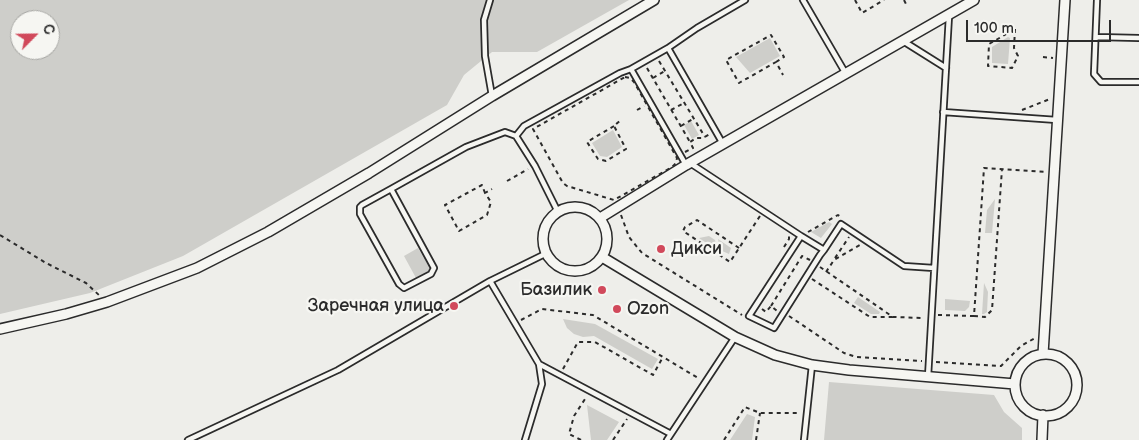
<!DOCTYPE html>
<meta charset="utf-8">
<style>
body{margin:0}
#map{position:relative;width:1139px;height:440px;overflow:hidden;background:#eeeeea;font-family:"Balsamiq Sans",sans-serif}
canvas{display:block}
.north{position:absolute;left:10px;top:10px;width:50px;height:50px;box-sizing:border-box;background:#f6f6f2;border:1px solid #a5a5a2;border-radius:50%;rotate:67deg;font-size:14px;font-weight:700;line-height:20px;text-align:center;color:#2b2b2b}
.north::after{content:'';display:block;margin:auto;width:18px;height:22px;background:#d1495b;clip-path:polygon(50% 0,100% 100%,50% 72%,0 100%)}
.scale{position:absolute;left:966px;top:20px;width:145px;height:22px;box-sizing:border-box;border:2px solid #2b2b2b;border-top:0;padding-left:6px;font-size:15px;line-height:18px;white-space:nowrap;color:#2b2b2b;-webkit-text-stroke:4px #f6f6f2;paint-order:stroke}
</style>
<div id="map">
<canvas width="1139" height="440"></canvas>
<div class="north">С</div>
<div class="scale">100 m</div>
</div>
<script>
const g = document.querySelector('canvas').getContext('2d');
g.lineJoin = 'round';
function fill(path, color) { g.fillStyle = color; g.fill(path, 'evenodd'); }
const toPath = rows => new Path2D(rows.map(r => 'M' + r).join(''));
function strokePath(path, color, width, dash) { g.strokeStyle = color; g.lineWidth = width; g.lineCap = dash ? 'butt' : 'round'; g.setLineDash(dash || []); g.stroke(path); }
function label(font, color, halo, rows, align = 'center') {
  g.font = font + ' "Balsamiq Sans",sans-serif'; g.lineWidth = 4.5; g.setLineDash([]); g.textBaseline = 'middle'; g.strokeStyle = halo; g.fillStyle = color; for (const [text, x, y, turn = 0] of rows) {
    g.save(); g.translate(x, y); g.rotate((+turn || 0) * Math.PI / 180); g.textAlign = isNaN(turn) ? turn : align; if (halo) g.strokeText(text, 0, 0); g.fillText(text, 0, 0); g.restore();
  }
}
fill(toPath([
 [0,0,629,0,537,52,492,52,464,75,447,105,183,256,90,293,0,314],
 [20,20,50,20,50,50,20,50],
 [1008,37,1010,38,1008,64,992,63,992,47],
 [770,38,780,56,750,73,736,57],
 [691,121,699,135,692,139,684,125],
 [613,130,622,147,607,157,600,156,592,143],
 [995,199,992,233,985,233,987,210],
 [829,222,832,224,821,238,811,232],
 [709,236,715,240,717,250,699,238],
 [718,239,731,248,729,254,720,250],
 [418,248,431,270,416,278,404,256],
 [984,283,988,292,987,312,984,314,982,314],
 [858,297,880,312,879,314,871,314,854,303],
 [945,299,970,301,969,307,965,311,945,310],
 [563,319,595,324,658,359,652,369,594,336,583,337,574,334,567,328],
 [829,382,994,395,1004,412,1022,428,1022,440,824,440],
 [587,405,619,422,607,440,591,440],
 [747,414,755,417,752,440,730,440]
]), '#cececa');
const lane = toPath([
 [490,0,484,20,485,56,492,96],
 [803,0,846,74],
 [1097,0,1094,74,1101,82,1139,82],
 [1097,37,1139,38],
 [903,41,946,68],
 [668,48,723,144],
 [631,69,686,165],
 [943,112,1057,120],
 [516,136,524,126,620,73,631,69,668,48,697,28,745,0],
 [690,163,801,236],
 [391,189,434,268,431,274,404,288,399,284,360,214,360,207,362,205,391,189,466,147,505,132,516,136,535,166,558,212],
 [824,250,801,236,749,316,774,328,820,255,824,250,841,224,904,266,934,268],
 [490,281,539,364,542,384,525,440],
 [539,364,671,434],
 [928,377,949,16],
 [188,440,338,370,490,281,547,253],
 [667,440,735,337],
 [804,440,812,365]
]);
const street = toPath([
 '543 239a32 32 0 1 1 64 0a32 32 0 1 1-64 0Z',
 [600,218,686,165,974,0],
 [602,257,735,337,775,355,812,365,849,370,1015,384],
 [0,329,66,314,107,302,197,268,268,232,369,173,492,96,654,0],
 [1043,354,1065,0],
 '1015 385a31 31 0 1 1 62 0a31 31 0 1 1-62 0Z',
 [1042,440,1043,415]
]);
strokePath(lane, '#2b2b2b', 8);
strokePath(street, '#2b2b2b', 12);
strokePath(toPath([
 [855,0,862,13,884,0],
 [904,0,906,4],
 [1015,29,1014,48,1018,56,1012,68,988,66,989,44,1015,29],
 [1043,57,1053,58],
 [659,61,705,137],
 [776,62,784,57,771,35,726,60,739,83,776,62,783,75],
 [647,68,690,142],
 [625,77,630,78,634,82,677,158,676,163,672,167,614,200,567,186,563,183,533,129,625,77],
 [653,78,665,71],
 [637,110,644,106],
 [671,110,684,103],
 [1022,110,1050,99],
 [614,126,587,142,598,159,606,161,626,149,614,126,622,119],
 [681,126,693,119],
 [685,152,693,148,690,142,696,138,703,138,710,134],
 [507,181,528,169],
 [485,193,482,185,445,205,459,231,487,215,491,202,485,193,492,189],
 [621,215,629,237,642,253,742,315],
 [808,232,838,215,841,217],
 [0,235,46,263,86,283,100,296],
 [784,247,789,239,789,236],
 [739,248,697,220,685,227,683,231,730,262,760,216],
 [835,258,849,237],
 [820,267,893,317,924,318],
 [826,272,834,260,860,245],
 [812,279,870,317,893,317],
 [771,306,802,256,810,260],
 [762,309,766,312,771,306,777,311],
 [938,315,974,316,984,168,1046,172],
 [789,316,844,353,856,357,922,361],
 [974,316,985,317,992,310,1002,169],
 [521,320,542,309,593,315,698,378],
 [936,362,1001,366,1021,346,1035,338],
 [563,369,578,342,595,342,653,375,663,357],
 [581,440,569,434,574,416,587,396],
 [613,440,627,419],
 [724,440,745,407,760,413,799,413],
 [756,440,760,413]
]), '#2b2b2b', 2, [4, 4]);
strokePath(lane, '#f6f6f2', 4.5);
strokePath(street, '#f6f6f2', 9);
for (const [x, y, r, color] of [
 [661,249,5,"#d1495b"],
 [602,290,5,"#d1495b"],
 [454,306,5,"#d1495b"],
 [617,309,5,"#d1495b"]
]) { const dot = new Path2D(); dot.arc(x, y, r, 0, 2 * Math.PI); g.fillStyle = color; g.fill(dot); strokePath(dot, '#f6f6f2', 2); }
label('18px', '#2b2b2b', '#f6f6f2', [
 ["Дикси",671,249],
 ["Базилик",592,290,"right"],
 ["Заречная улица",444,306,"right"],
 ["Ozon",627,309]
], 'left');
</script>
